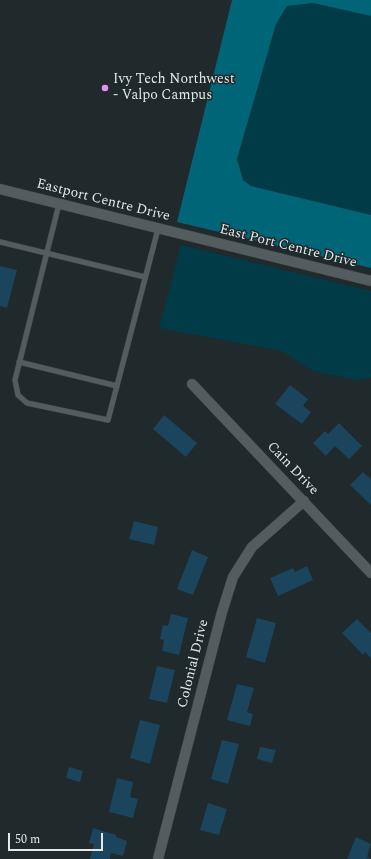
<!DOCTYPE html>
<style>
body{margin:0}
#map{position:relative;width:371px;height:859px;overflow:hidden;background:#20292b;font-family:Spectral,serif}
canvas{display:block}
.scale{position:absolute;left:8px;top:833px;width:95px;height:18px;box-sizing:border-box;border:2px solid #e3e9eb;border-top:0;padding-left:5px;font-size:12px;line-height:14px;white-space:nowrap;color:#e3e9eb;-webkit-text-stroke:3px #20292b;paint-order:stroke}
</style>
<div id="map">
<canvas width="371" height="859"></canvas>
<div class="scale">50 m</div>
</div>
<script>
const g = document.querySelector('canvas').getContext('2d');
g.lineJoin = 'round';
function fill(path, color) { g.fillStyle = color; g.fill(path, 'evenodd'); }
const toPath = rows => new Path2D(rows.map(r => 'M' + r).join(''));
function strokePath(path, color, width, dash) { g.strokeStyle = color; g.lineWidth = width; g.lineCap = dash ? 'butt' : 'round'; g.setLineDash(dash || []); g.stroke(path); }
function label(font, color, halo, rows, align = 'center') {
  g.font = font + ' Spectral,serif'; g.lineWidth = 3; g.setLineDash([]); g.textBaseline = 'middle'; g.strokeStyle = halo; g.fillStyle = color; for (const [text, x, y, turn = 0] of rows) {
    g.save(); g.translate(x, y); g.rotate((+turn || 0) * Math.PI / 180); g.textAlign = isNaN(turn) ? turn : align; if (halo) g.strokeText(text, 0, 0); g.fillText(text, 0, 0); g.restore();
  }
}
fill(toPath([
 [313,3,371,16,371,215,251,186,243,180,237,159,276,24,287,6],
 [181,245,371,291,371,378,356,380,313,371,282,351,159,328]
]), '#003b47');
fill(toPath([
 [232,0,371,0,371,16,313,3,287,6,276,24,237,159,243,180,251,186,371,215,371,268,177,222]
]), '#006576');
fill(toPath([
 [0,266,17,270,7,308,0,306],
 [290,385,308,399,303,406,311,412,302,424,275,404],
 [164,415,197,443,186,457,153,429],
 [339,423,362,446,349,459,335,446,326,456,313,443,325,431,328,434],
 [363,472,371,479,371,505,350,485],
 [134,521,158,527,154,545,129,539],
 [192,550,208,557,193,595,177,589],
 [307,566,313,580,278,596,270,578,293,568,295,572],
 [171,614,188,618,179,655,162,651,164,640,160,639,163,625,168,626],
 [257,618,276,623,265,663,246,657],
 [357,619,371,633,371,658,365,652,363,655,342,633],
 [157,666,175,670,167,703,149,699],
 [237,684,254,688,247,712,253,714,250,726,227,720],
 [140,720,160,725,150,764,130,758],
 [222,740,239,744,228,784,211,779],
 [260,747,276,750,272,763,257,759],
 [69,767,83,771,80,782,66,778],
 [117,778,133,782,130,797,138,799,133,818,109,812],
 [208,803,227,809,219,835,200,830],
 [93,828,116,835,116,837,127,841,123,856,111,853,110,859,90,859,94,844,89,843],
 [356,837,371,844,367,857,371,859,347,859]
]), '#1a455d');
const lane = toPath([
 [59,204,15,380,18,395,27,403,108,420,158,229],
 [0,242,145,277],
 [19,362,117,386]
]);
const street = toPath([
 [0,189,371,281],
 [192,384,371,573],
 [158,859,222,612,233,577,252,547,304,501]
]);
strokePath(lane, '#3d4648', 6);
strokePath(street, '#3d4648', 11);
strokePath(lane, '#535d60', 5);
strokePath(street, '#535d60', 10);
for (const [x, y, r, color] of [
 [105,88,4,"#ea8dfd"]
]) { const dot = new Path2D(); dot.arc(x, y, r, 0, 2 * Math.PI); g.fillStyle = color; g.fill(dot); strokePath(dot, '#20292b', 1.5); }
label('14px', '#e3e9eb', '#20292b', [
 ["Ivy Tech Northwest",113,80],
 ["- Valpo Campus",113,96]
], 'left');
label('14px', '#e3e9eb', '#20292b', [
 ["Eastport Centre Drive",103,201,14],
 ["East Port Centre Drive",288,247,14],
 ["Cain Drive",292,469,46],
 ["Colonial Drive",194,664,-76]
]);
</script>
